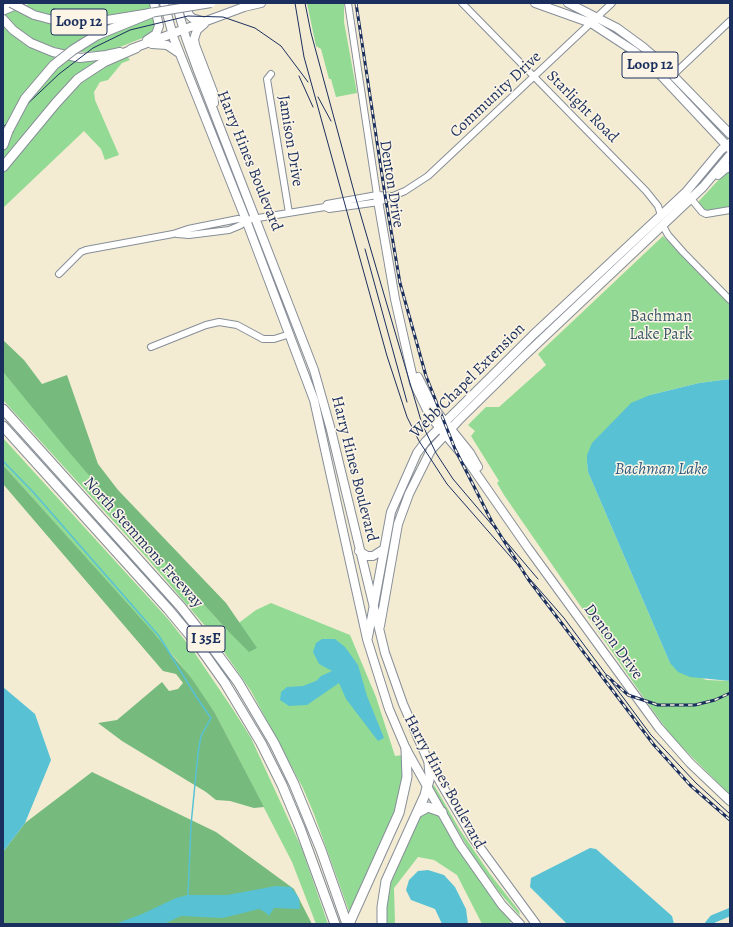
<!DOCTYPE html>
<style>
body{margin:0}
#map{position:relative;width:733px;height:927px;overflow:hidden;background:#f3ecd3;font-family:Alegreya,serif}
canvas{display:block}
.frame{position:absolute;inset:0;border:4px solid #1b2f5e;pointer-events:none}
</style>
<div id="map">
<canvas width="733" height="927"></canvas>
<div class="frame"></div>
</div>
<script>
const g = document.querySelector('canvas').getContext('2d');
g.lineJoin = 'round';
function fill(path, color) { g.fillStyle = color; g.fill(path, 'evenodd'); }
const toPath = rows => new Path2D(rows.map(r => 'M' + r).join(''));
function strokePath(path, color, width, dash) { g.strokeStyle = color; g.lineWidth = width; g.lineCap = dash ? 'butt' : 'round'; g.setLineDash(dash || []); g.stroke(path); }
function label(font, color, halo, rows, align = 'center') {
  g.font = font + ' Alegreya,serif'; g.lineWidth = 3; g.setLineDash([]); g.textBaseline = 'middle'; g.strokeStyle = halo; g.fillStyle = color; for (const [text, x, y, turn = 0] of rows) {
    g.save(); g.translate(x, y); g.rotate((+turn || 0) * Math.PI / 180); g.textAlign = isNaN(turn) ? turn : align; if (halo) g.strokeText(text, 0, 0); g.fillText(text, 0, 0); g.restore();
  }
}
fill(toPath([
 [31,3,151,3,156,27,150,35,115,49,104,51,81,52,60,49,36,41,28,36,23,43,45,53,104,60,95,64,3,161,3,152,10,135,3,133,3,15],
 [307,3,344,3,344,22,357,93,336,97,331,79,329,79,321,49,316,46],
 [127,56,130,60,122,63,108,80,100,82,94,92,95,100,119,155,105,160,101,149,84,131,3,208,3,173,69,95,87,78,104,66],
 [730,170,730,208,709,212,704,210,698,205,699,201,725,173],
 [663,236,730,305,730,379,699,383,650,395,587,455,587,462,588,472,670,663,706,680,730,681,730,795,672,737,644,698,504,495,497,483,499,481,471,436,475,431,468,425,486,407,499,407,546,365,538,354],
 [3,372,148,544,228,631,256,610,271,603,350,635,376,697,395,756,403,755,403,789,392,821,350,914,314,814,303,788,251,691,211,633,147,558,3,400],
 [3,438,168,619,194,652,232,708,251,738,302,849,328,924,316,924,292,862,215,713,177,660,3,465],
 [434,785,460,830,490,874,519,911,520,916,499,892,471,853,432,787],
 [425,810,436,813,475,873,513,921,507,924,482,924,457,875,434,860,418,857,394,888,395,924,385,924,387,892,393,872,420,814]
]), '#93da94');
fill(toPath([
 [3,340,24,360,42,384,67,375,98,464,118,490,226,603,257,648,249,652,228,631,148,544,69,452,3,372],
 [3,465,153,632,192,679,215,713,264,807,254,808,230,801,216,800,206,792,122,741,98,723,117,720,162,682,169,691,178,689,183,683,176,674,163,671,3,484],
 [92,772,216,832,294,889,312,924,3,924,3,852,25,823]
]), '#76ba7e');
fill(toPath([
 [730,379,730,681,690,677,678,672,670,663,588,472,587,462,587,455,592,443,631,403,650,395,699,383],
 [322,639,335,639,345,647,358,665,367,696,384,738,378,741,346,699,339,683,307,705,289,706,280,700,281,692,287,687,303,686,316,681,321,676,332,671,319,664,313,652,316,643],
 [3,687,35,714,51,760,25,823,3,852],
 [590,848,596,849,672,916,674,924,567,924,530,887,531,878],
 [428,870,444,875,455,887,466,909,468,924,442,924,435,909,411,900,406,890,409,880,418,871],
 [276,886,291,887,299,898,300,909,274,908,269,916,265,912,259,909,223,918,181,916,164,924,115,924,142,914,176,898,188,895,227,895]
]), '#58c2d4');
strokePath(toPath([
 [3,461,34,493,159,636,197,698,211,718,201,736,198,753,191,825,188,895]
]), '#58c2d4', 1.5);
strokePath(toPath([
 [709,924,713,919,730,912]
]), '#58c2d4', 8);
const minor = toPath([
 [348,3,377,195],
 [462,3,646,191,658,206,661,215],
 [271,74,267,79,289,213],
 [673,75,730,21],
 [688,195,702,212,706,214,730,210],
 [325,207,327,204,377,195,391,196],
 [663,226,668,235,683,252,730,300],
 [177,234,189,235,229,230,241,225,246,220],
 [59,274,81,252,86,250,173,234,188,229,238,219,246,220,325,207,329,209,379,202,405,191,428,176,612,3],
 [151,347,206,325,219,322,237,325,263,339,274,339,290,334]
]);
const major = toPath([
 [164,3,174,39,246,220,314,400,367,639,389,709,406,749,460,845,502,905,520,924],
 [176,3,186,38,198,71,314,370,331,430,385,653,403,704,429,763,473,838,536,924],
 [185,3,189,15,192,18,205,22],
 [535,3,591,23,634,51,654,68,729,148],
 [568,3,617,28,643,47,657,59,730,134],
 [3,19,13,30,31,43,53,52,80,58,106,55,120,52],
 [204,24,197,30,194,39,195,45,213,92,214,103],
 [147,40,156,34,159,26,154,3],
 [152,44,167,45,179,53],
 [131,49,244,7,261,3],
 [718,175,725,169,730,167],
 [377,195,395,299,414,383,430,416,469,463,528,548,659,728,690,763,730,801],
 [418,377,433,407,470,453,478,467],
 [359,551,367,556,373,556,384,549],
 [380,626,398,524,409,494,431,450,459,420,522,358,703,187,730,155],
 [368,637,391,512,417,453,426,441,533,335,686,192,721,150,730,143]
]);
const highway = toPath([
 [3,10,20,3],
 [3,145,8,131],
 [3,167,56,103,78,79,104,62,136,48],
 [3,409,181,607,210,644,238,682,274,743,294,784,321,850,347,924],
 [3,426,168,609,198,645,225,683,261,743,282,785,300,828,335,924],
 [417,813,428,807,442,812],
 [349,924,399,813,407,777,406,749],
 [382,924,382,907,386,881,425,795,430,776,429,763]
]);
strokePath(minor, '#878e98', 8);
strokePath(major, '#878e98', 10);
strokePath(highway, '#878e98', 11);
strokePath(minor, '#fff', 6);
strokePath(major, '#fff', 8);
strokePath(highway, '#fff', 9);
strokePath(toPath([
 [295,3,304,57,387,356,407,417,419,441,447,484,564,618,651,735,696,783,730,814],
 [305,3,311,33,356,199,422,424,436,453,453,479,538,579],
 [299,76,313,107],
 [318,97,331,121],
 [3,127,59,74,93,48,130,30,188,16,223,17,255,28,281,46,308,82],
 [365,249,407,402]
]), '#1b2f5e', 1);
const rail = toPath([
 [356,3,385,195,400,283,426,376,455,449,492,522,528,579,654,745,690,785,730,820],
 [607,676,628,695,658,705,695,705,715,700,730,693]
]);
strokePath(rail, '#1b2f5e', 3);
strokePath(rail, '#fcf5e5', 1.5, [4.5]);
const majorBridge = toPath([
 [11,3,34,15,53,20,84,23,95,22,211,3]
]);
const highwayBridge = toPath([
 [8,131,25,99,54,65,73,50,97,35,151,13]
]);
strokePath(majorBridge, '#878e98', 10, []);
strokePath(highwayBridge, '#878e98', 11, []);
strokePath(majorBridge, '#fff', 8);
strokePath(highwayBridge, '#fff', 9);
for (const [x, y, w] of [
 [79,22,56],
 [650,65,56],
 [206,639,38]
]) { const box = new Path2D(); box.roundRect(x - w / 2, y - 13, w, 26, 3); g.fillStyle = '#fcf5e5'; g.fill(box); strokePath(box, '#1b2f5e', 1); }
label('bold 15px', '#1b2f5e', null, [
 ["Loop 12",79,22],
 ["Loop 12",650,65],
 ["I 35E",206,639]
]);
label('16px', '#1b2f5e', '#fcf5e5', [
 ["Community Drive",496,95,-43],
 ["Starlight Road",582,107,45],
 ["Jamison Drive",290,141,81],
 ["Harry Hines Boulevard",249,161,68],
 ["Denton Drive",391,184,81],
 ["Webb Chapel Extension",468,381,-45],
 ["Harry Hines Boulevard",354,469,76],
 ["North Stemmons Freeway",143,543,48],
 ["Denton Drive",613,642,54],
 ["Harry Hines Boulevard",444,782,61]
]);
label('16px', '#395a6c', '#fcf5e5', [
 ["Bachman",661,317],
 ["Lake Park",661,335]
]);
label('italic 17px', '#2d5b81', '#fcf5e5', [
 ["Bachman Lake",661,470]
]);
</script>
